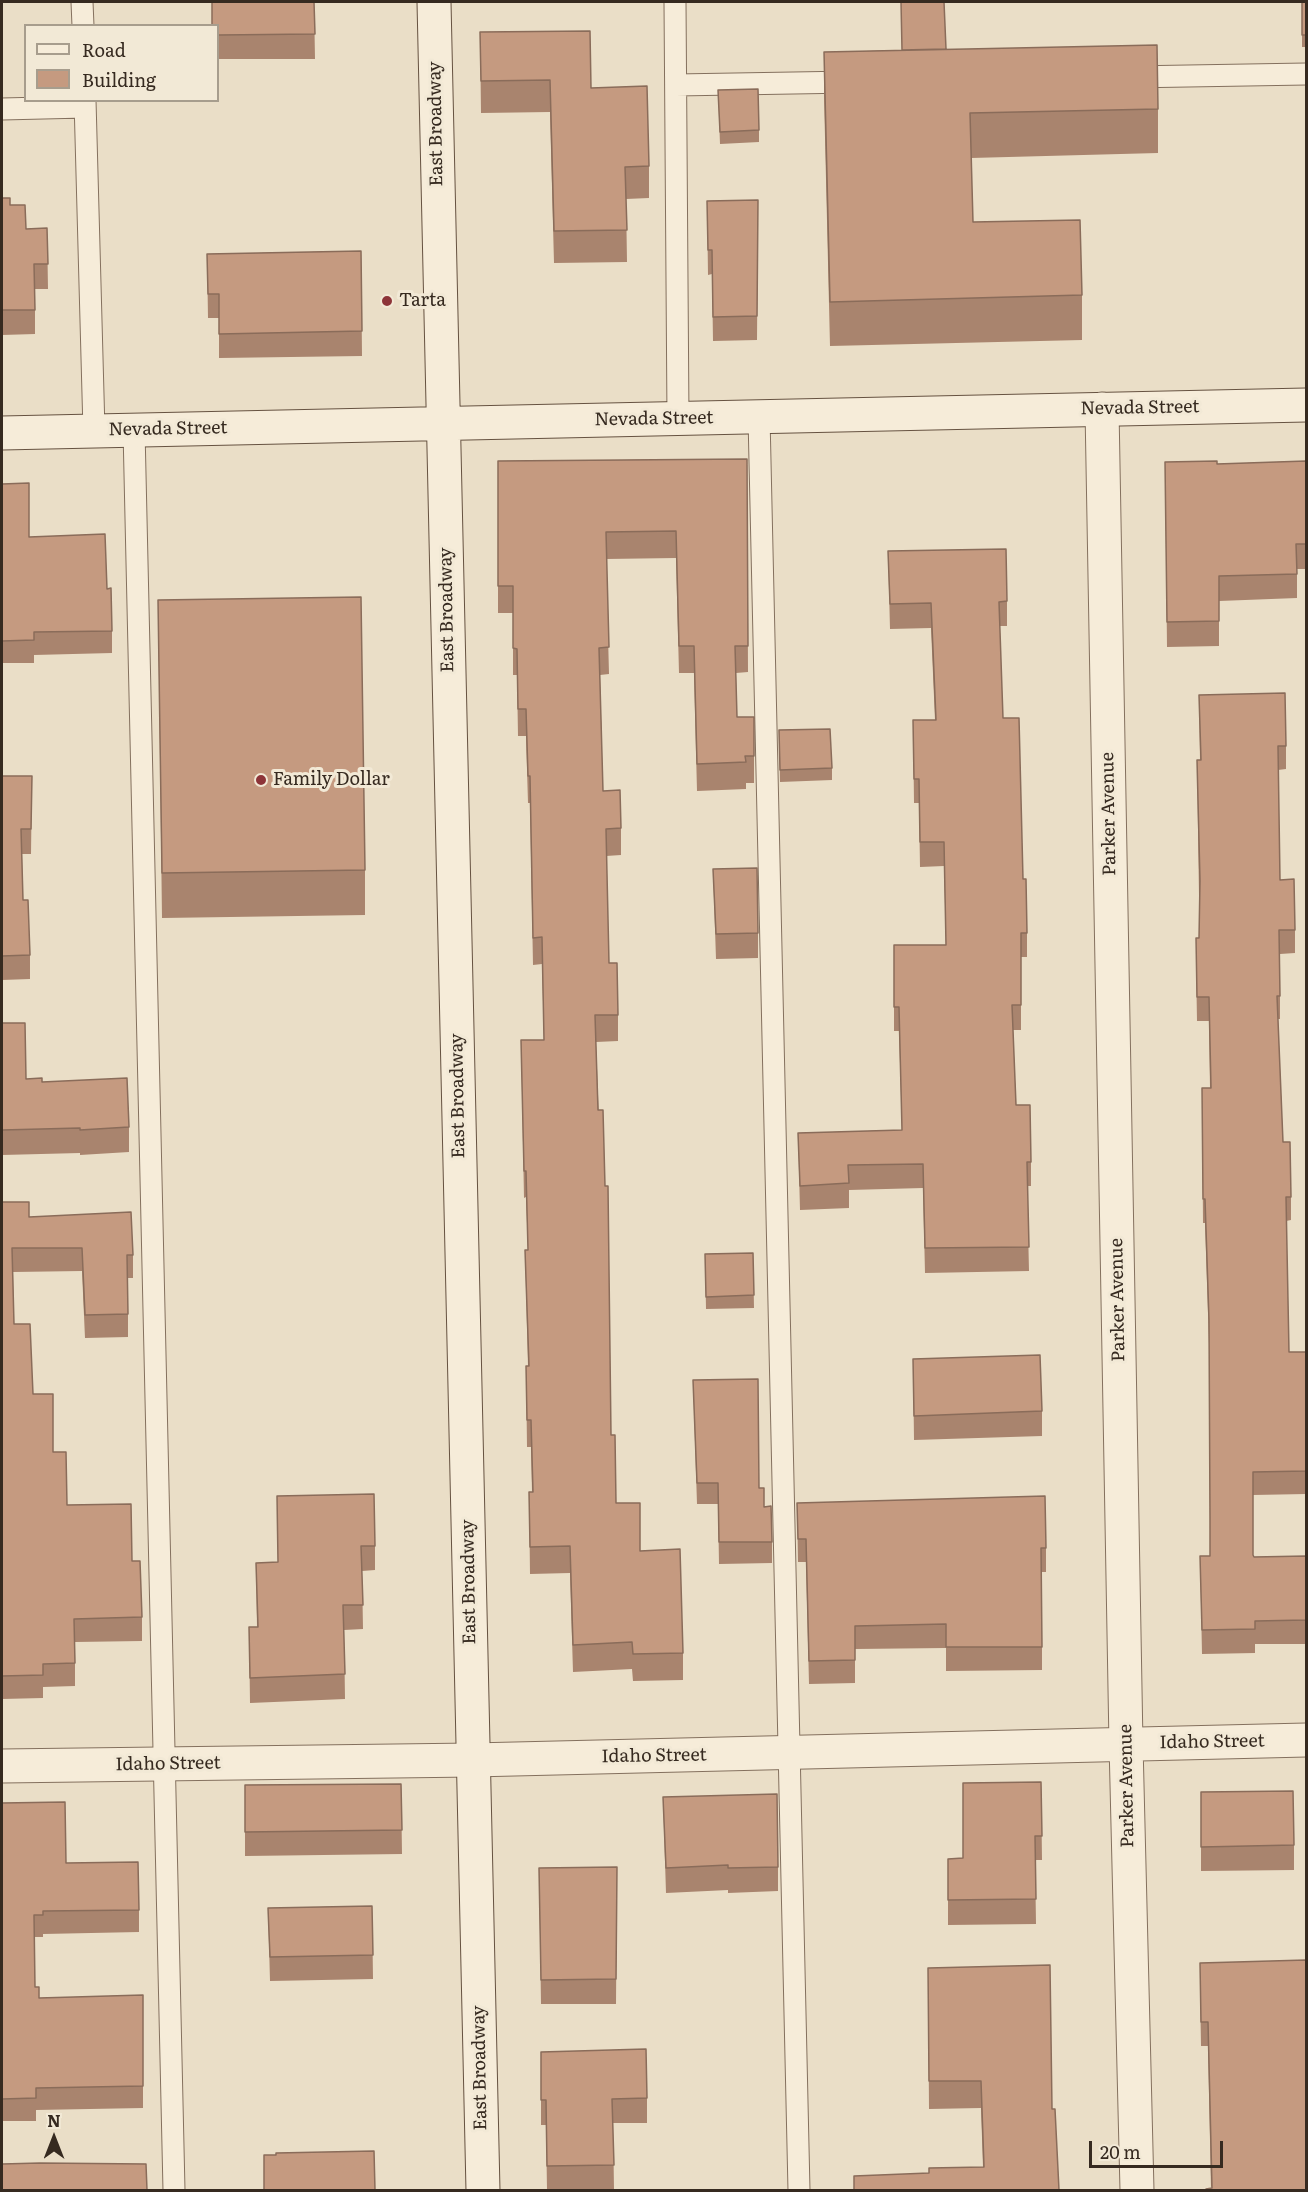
<!DOCTYPE html>
<style>
body{margin:0}
#map{position:relative;width:1308px;height:2192px;overflow:hidden;background:#eadec7;font-family:Literata,serif}
canvas{display:block}
.frame{position:absolute;inset:0;border:3px solid #362a20;pointer-events:none}
.legend{position:absolute;left:24px;top:24px;width:195px;height:78px;box-sizing:border-box;background:#f2e9d6;border:2px solid #a79d8d;margin:0;padding:8px 10px;list-style:none;font-size:18px;color:#362a20}
.legend li{display:flex;align-items:center;gap:12px;height:30px}
.legend b{width:30px;border:2px solid #a79d8d}
.north{position:absolute;left:24px;top:2108px;width:60px;height:60px;-webkit-text-stroke:4px #f2e9d6;paint-order:stroke;rotate:0deg;font-size:16px;font-weight:700;line-height:24px;text-align:center;color:#362a20}
.north::after{content:'';display:block;margin:auto;width:21px;height:27px;background:#362a20;clip-path:polygon(50% 0,100% 100%,50% 72%,0 100%)}
.scale{position:absolute;left:1089px;top:2141px;width:134px;height:27px;box-sizing:border-box;border:3px solid #362a20;border-top:0;padding-left:8px;font-size:18px;line-height:21px;white-space:nowrap;color:#362a20;-webkit-text-stroke:4px #f2e9d6;paint-order:stroke}
</style>
<div id="map">
<canvas width="1308" height="2192"></canvas>
<div class="frame"></div>
<ul class="legend">
<li><b style="height:8px;background:#f6ecd9"></b>Road</li>
<li><b style="height:16px;background:#c59a80"></b>Building</li>
</ul>
<div class="north">N</div>
<div class="scale">20 m</div>
</div>
<script>
const g = document.querySelector('canvas').getContext('2d');
g.lineJoin = 'round';
function strokePath(path, color, width, dash) {
  g.strokeStyle = color;
  g.lineWidth = width;
  g.lineCap = dash ? 'butt' : 'round';
  g.setLineDash(dash || []);
  g.stroke(path);
}
function paint(path, color) {
  g.fillStyle = color;
  g.fill(path, 'evenodd');
}
function write(font, color, halo, rows, align = 'center') {
  g.font = font + ' Literata,serif';
  g.lineWidth = 6;
  g.setLineDash([]);
  g.textBaseline = 'middle';
  g.strokeStyle = halo;
  g.fillStyle = color;
  for (const [text, x, y, turn = 0] of rows) {
    g.save();
    g.translate(x, y);
    g.rotate((+turn || 0) * Math.PI / 180);
    g.textAlign = isNaN(turn) ? turn : align;
    if (halo) g.strokeText(text, 0, 0);
    g.fillText(text, 0, 0);
    g.restore();
  }
}
const lane = new Path2D(`
 M 82,2 L 83,26
 M 675,2 L 678,419
 M 1129,77 L 1306,74
 M 676,85 L 852,82
 M 85,100 L 94,431
 M 2,109 L 85,107
 M 759,417 L 799,2190
 M 134,430 L 174,2190`);
const street = new Path2D(`
 M 1102,409 L 1126,1744 L 1137,2190
 M 2,1766 L 473,1760 L 1306,1740`);
const secondary = new Path2D(`
 M 434,2 L 483,2190
 M 2,433 L 1306,405`);
strokePath(lane, '#84705e', 23);
strokePath(street, '#84705e', 35);
strokePath(secondary, '#665241', 35);
strokePath(lane, '#f6ecd9', 21);
strokePath(street, '#f6ecd9', 33);
strokePath(secondary, '#f6ecd9', 33);
paint(new Path2D(`
 M 314,2 L 315,59 L 218,59 L 218,26 Z
 M 1302,2 L 1306,2 L 1306,47 L 1302,47 Z
 M 480,32 L 591,88 L 649,166 L 649,198 L 626,199 L 627,262 L 554,263 L 550,112 L 481,113 Z
 M 946,49 L 1158,109 L 1158,153 L 971,158 L 973,222 L 1082,295 L 1082,340 L 830,346 L 824,96 L 824,52 Z
 M 718,90 L 759,130 L 759,142 L 720,144 Z
 M 2,198 L 10,205 L 26,229 L 47,228 L 48,289 L 35,289 L 35,334 L 2,335 Z
 M 758,200 L 757,340 L 713,341 L 712,274 L 708,275 L 707,201 Z
 M 361,251 L 362,356 L 219,358 L 219,318 L 208,318 L 207,254 Z
 M 747,459 L 748,672 L 736,673 L 737,717 L 754,756 L 754,783 L 746,783 L 746,789 L 697,791 L 694,673 L 679,673 L 676,558 L 606,559 L 609,674 L 600,675 L 603,791 L 621,828 L 621,855 L 606,856 L 609,963 L 618,1015 L 618,1041 L 596,1042 L 611,1435 L 616,1503 L 640,1551 L 683,1653 L 683,1680 L 633,1681 L 632,1669 L 573,1672 L 570,1573 L 530,1574 L 529,1492 L 532,1492 L 531,1447 L 527,1447 L 526,1366 L 528,1366 L 525,1250 L 528,1250 L 526,1197 L 524,1198 L 521,1040 L 544,1040 L 542,964 L 533,965 L 530,803 L 528,803 L 526,736 L 518,736 L 517,675 L 513,675 L 513,613 L 498,613 L 498,461 Z
 M 1306,461 L 1306,569 L 1297,569 L 1297,598 L 1219,601 L 1219,646 L 1167,647 L 1165,462 L 1217,464 Z
 M 2,484 L 29,537 L 107,589 L 112,631 L 112,653 L 34,655 L 34,663 L 2,663 Z
 M 888,551 L 1007,601 L 1007,626 L 999,626 L 1003,718 L 1023,879 L 1027,933 L 1027,957 L 1021,957 L 1021,1030 L 1013,1030 L 1016,1105 L 1031,1162 L 1031,1186 L 1027,1186 L 1029,1271 L 925,1273 L 923,1188 L 849,1190 L 849,1208 L 800,1210 L 798,1133 L 902,1130 L 899,1031 L 894,1031 L 894,945 L 946,945 L 944,866 L 920,867 L 919,803 L 914,803 L 913,720 L 935,720 L 931,628 L 890,629 Z
 M 158,600 L 365,870 L 365,915 L 162,918 Z
 M 1199,695 L 1286,746 L 1286,769 L 1278,770 L 1280,880 L 1295,930 L 1295,953 L 1280,954 L 1280,1019 L 1278,1019 L 1283,1142 L 1291,1197 L 1291,1220 L 1286,1221 L 1289,1352 L 1306,1352 L 1306,1494 L 1253,1495 L 1253,1555 L 1254,1557 L 1306,1556 L 1306,1644 L 1255,1644 L 1255,1653 L 1202,1654 L 1200,1556 L 1210,1556 L 1210,1531 L 1209,1344 L 1205,1223 L 1203,1223 L 1202,1088 L 1210,1088 L 1209,1021 L 1197,1021 L 1196,962 L 1199,938 L 1199,896 L 1197,760 L 1200,760 Z
 M 779,730 L 832,768 L 832,780 L 780,782 Z
 M 2,776 L 32,776 L 31,854 L 22,854 L 23,900 L 30,955 L 30,979 L 2,980 Z
 M 713,869 L 758,933 L 758,958 L 716,959 Z
 M 2,1023 L 26,1079 L 42,1082 L 129,1127 L 129,1152 L 80,1155 L 80,1153 L 2,1155 Z
 M 2,1202 L 29,1217 L 133,1255 L 133,1278 L 128,1278 L 128,1337 L 85,1338 L 82,1271 L 13,1272 L 14,1324 L 33,1394 L 53,1452 L 67,1505 L 132,1561 L 142,1617 L 142,1641 L 75,1642 L 75,1686 L 43,1687 L 43,1698 L 2,1699 Z
 M 753,1253 L 754,1308 L 706,1309 L 705,1254 Z
 M 913,1359 L 1042,1411 L 1042,1436 L 914,1440 Z
 M 693,1380 L 759,1488 L 764,1507 L 772,1542 L 772,1563 L 719,1564 L 718,1504 L 697,1504 Z
 M 277,1496 L 375,1546 L 375,1570 L 362,1571 L 363,1629 L 344,1630 L 345,1699 L 250,1703 L 249,1627 L 257,1627 L 256,1563 L 278,1562 Z
 M 797,1503 L 1046,1548 L 1046,1572 L 1042,1572 L 1042,1670 L 946,1671 L 946,1648 L 855,1649 L 855,1683 L 809,1684 L 806,1562 L 798,1562 Z
 M 1041,1782 L 1042,1860 L 1035,1860 L 1036,1924 L 948,1925 L 948,1859 L 963,1858 Z
 M 401,1784 L 402,1854 L 245,1856 L 245,1785 Z
 M 1201,1792 L 1294,1845 L 1294,1870 L 1201,1871 Z
 M 663,1797 L 778,1867 L 778,1891 L 728,1893 L 728,1890 L 666,1893 Z
 M 2,1803 L 66,1863 L 139,1910 L 139,1932 L 43,1934 L 43,1937 L 34,1937 L 35,1987 L 39,1998 L 143,1995 L 143,2108 L 36,2110 L 36,2121 L 2,2121 Z
 M 617,1867 L 616,2004 L 541,2004 L 539,1868 Z
 M 372,1906 L 373,1979 L 270,1981 L 268,1908 Z
 M 1306,1960 L 1211,2188 L 1208,2046 L 1201,2046 L 1200,1987 Z
 M 928,1968 L 1052,2109 L 1059,2190 L 929,2173 L 983,2167 L 981,2108 L 929,2109 Z
 M 541,2052 L 647,2098 L 647,2123 L 613,2123 L 614,2190 L 547,2190 L 546,2125 L 541,2125 Z`), '#a9846e');
const building = new Path2D(`
 M 212,2 L 314,2 L 315,34 L 218,35 L 218,26 L 212,26 Z
 M 901,2 L 944,2 L 946,49 L 902,50 Z
 M 1302,2 L 1306,2 L 1306,35 L 1302,35 Z
 M 590,31 L 591,88 L 647,86 L 649,166 L 625,167 L 627,230 L 554,231 L 550,80 L 481,81 L 480,32 Z
 M 1157,45 L 1158,109 L 970,113 L 973,222 L 1080,220 L 1082,295 L 830,302 L 824,52 Z
 M 758,89 L 759,130 L 720,132 L 718,90 Z
 M 2,198 L 10,198 L 10,205 L 25,205 L 26,229 L 47,228 L 48,264 L 34,264 L 35,310 L 2,310 Z
 M 758,200 L 757,316 L 713,317 L 712,250 L 708,250 L 707,201 Z
 M 361,251 L 362,331 L 219,334 L 219,294 L 208,294 L 207,254 Z
 M 747,459 L 748,646 L 735,646 L 737,717 L 754,717 L 754,756 L 745,756 L 746,762 L 697,764 L 694,646 L 679,646 L 676,531 L 606,532 L 609,647 L 599,648 L 603,791 L 620,790 L 621,828 L 606,829 L 609,963 L 617,963 L 618,1015 L 595,1015 L 598,1110 L 603,1110 L 605,1186 L 608,1186 L 611,1435 L 615,1435 L 616,1503 L 640,1503 L 640,1551 L 680,1549 L 683,1653 L 633,1654 L 632,1642 L 573,1645 L 570,1546 L 530,1547 L 529,1492 L 533,1492 L 531,1420 L 527,1420 L 526,1366 L 529,1366 L 525,1250 L 528,1250 L 526,1171 L 524,1171 L 521,1040 L 544,1040 L 542,937 L 533,938 L 530,776 L 528,776 L 526,709 L 518,709 L 517,649 L 513,648 L 513,586 L 498,586 L 498,461 Z
 M 1217,461 L 1217,464 L 1306,461 L 1306,544 L 1296,544 L 1297,574 L 1219,576 L 1219,621 L 1167,622 L 1165,462 Z
 M 29,483 L 29,537 L 105,534 L 107,589 L 111,588 L 112,631 L 34,632 L 34,640 L 2,641 L 2,484 Z
 M 1006,549 L 1007,601 L 999,602 L 1003,718 L 1019,718 L 1023,879 L 1026,879 L 1027,933 L 1021,933 L 1021,1005 L 1012,1005 L 1016,1105 L 1030,1105 L 1031,1162 L 1027,1162 L 1029,1247 L 925,1248 L 923,1164 L 848,1165 L 849,1183 L 800,1186 L 798,1133 L 902,1130 L 899,1007 L 894,1007 L 894,945 L 946,945 L 944,842 L 920,842 L 919,779 L 914,779 L 913,720 L 936,720 L 931,603 L 890,604 L 888,551 Z
 M 361,597 L 365,870 L 162,873 L 158,600 Z
 M 1285,693 L 1286,746 L 1278,746 L 1280,880 L 1294,879 L 1295,930 L 1279,930 L 1280,996 L 1277,996 L 1283,1142 L 1290,1142 L 1291,1197 L 1286,1197 L 1289,1352 L 1306,1352 L 1306,1471 L 1253,1472 L 1253,1555 L 1254,1557 L 1306,1556 L 1306,1620 L 1255,1621 L 1255,1629 L 1202,1630 L 1200,1556 L 1210,1556 L 1210,1518 L 1209,1320 L 1205,1199 L 1203,1199 L 1202,1088 L 1211,1088 L 1209,997 L 1197,997 L 1196,938 L 1199,938 L 1200,881 L 1197,760 L 1201,760 L 1199,695 Z
 M 830,729 L 832,768 L 780,770 L 779,730 Z
 M 2,776 L 32,776 L 31,829 L 21,829 L 23,900 L 28,900 L 30,955 L 2,956 Z
 M 757,868 L 758,933 L 716,934 L 713,869 Z
 M 2,1023 L 25,1023 L 26,1079 L 42,1078 L 42,1082 L 127,1078 L 129,1127 L 80,1130 L 80,1128 L 2,1130 Z
 M 2,1202 L 29,1202 L 29,1217 L 131,1212 L 133,1255 L 127,1255 L 128,1314 L 85,1315 L 82,1248 L 12,1248 L 14,1324 L 30,1324 L 33,1394 L 53,1394 L 53,1452 L 66,1452 L 67,1505 L 131,1504 L 132,1561 L 140,1561 L 142,1617 L 74,1619 L 75,1663 L 43,1664 L 43,1675 L 2,1676 Z
 M 753,1253 L 754,1295 L 706,1297 L 705,1254 Z
 M 1040,1355 L 1042,1411 L 914,1416 L 913,1359 Z
 M 758,1379 L 759,1488 L 764,1488 L 764,1507 L 771,1506 L 772,1542 L 719,1542 L 718,1483 L 697,1483 L 693,1380 Z
 M 374,1494 L 375,1546 L 361,1546 L 363,1605 L 343,1605 L 345,1674 L 250,1678 L 249,1627 L 258,1627 L 256,1563 L 278,1562 L 277,1496 Z
 M 1045,1496 L 1046,1548 L 1041,1548 L 1042,1647 L 946,1647 L 946,1624 L 855,1626 L 855,1660 L 809,1661 L 806,1539 L 798,1539 L 797,1503 Z
 M 1041,1782 L 1042,1836 L 1035,1836 L 1036,1899 L 948,1900 L 948,1859 L 963,1858 L 963,1783 Z
 M 401,1784 L 402,1830 L 245,1832 L 245,1785 Z
 M 1293,1791 L 1294,1845 L 1201,1847 L 1201,1792 Z
 M 777,1794 L 778,1867 L 728,1868 L 728,1865 L 666,1868 L 663,1797 Z
 M 65,1802 L 66,1863 L 138,1862 L 139,1910 L 43,1911 L 43,1915 L 34,1915 L 35,1987 L 39,1987 L 39,1998 L 143,1995 L 143,2086 L 36,2088 L 36,2098 L 2,2099 L 2,1803 Z
 M 617,1867 L 616,1979 L 541,1980 L 539,1868 Z
 M 372,1906 L 373,1955 L 270,1957 L 268,1908 Z
 M 1306,1960 L 1306,2190 L 1206,2190 L 1206,2189 L 1212,2188 L 1208,2022 L 1201,2022 L 1200,1963 Z
 M 1050,1965 L 1052,2109 L 1055,2109 L 1059,2190 L 854,2190 L 854,2176 L 929,2173 L 929,2168 L 984,2167 L 981,2081 L 929,2081 L 928,1968 Z
 M 646,2049 L 647,2098 L 612,2099 L 614,2165 L 547,2166 L 546,2100 L 541,2100 L 541,2052 Z
 M 374,2151 L 375,2190 L 264,2190 L 264,2155 L 276,2155 L 276,2153 Z
 M 40,2163 L 146,2164 L 147,2190 L 2,2190 L 2,2164 Z`);
paint(building, '#c59a80');
strokePath(building, '#8a6c5a', 1.5);
for (const [x, y, r, color] of [
 [387,301,6,"#8d3438"],
 [261,780,6,"#8d3438"]
]) {
  const dot = new Path2D();
  dot.arc(x, y, r, 0, 2 * Math.PI);
  g.fillStyle = color;
  g.fill(dot);
  strokePath(dot, '#f2e9d6', 2);
}
write('18px', '#362a20', '#f2e9d6', [
 ["East Broadway",436,124,-91],
 ["Nevada Street",1140,408,-1],
 ["Nevada Street",654,419,-1],
 ["Nevada Street",168,429,-1],
 ["East Broadway",447,610,-91],
 ["Parker Avenue",1109,814,-91],
 ["East Broadway",458,1096,-91],
 ["Parker Avenue",1118,1300,-91],
 ["East Broadway",469,1582,-91],
 ["Idaho Street",1212,1742,-1],
 ["Idaho Street",654,1756,-1],
 ["Idaho Street",168,1764,-1],
 ["Parker Avenue",1127,1786,-91],
 ["East Broadway",480,2068,-91]
]);
write('18px', '#362a20', '#f2e9d6', [
 ["Tarta",399,301],
 ["Family Dollar",273,780]
], 'left');
</script>
